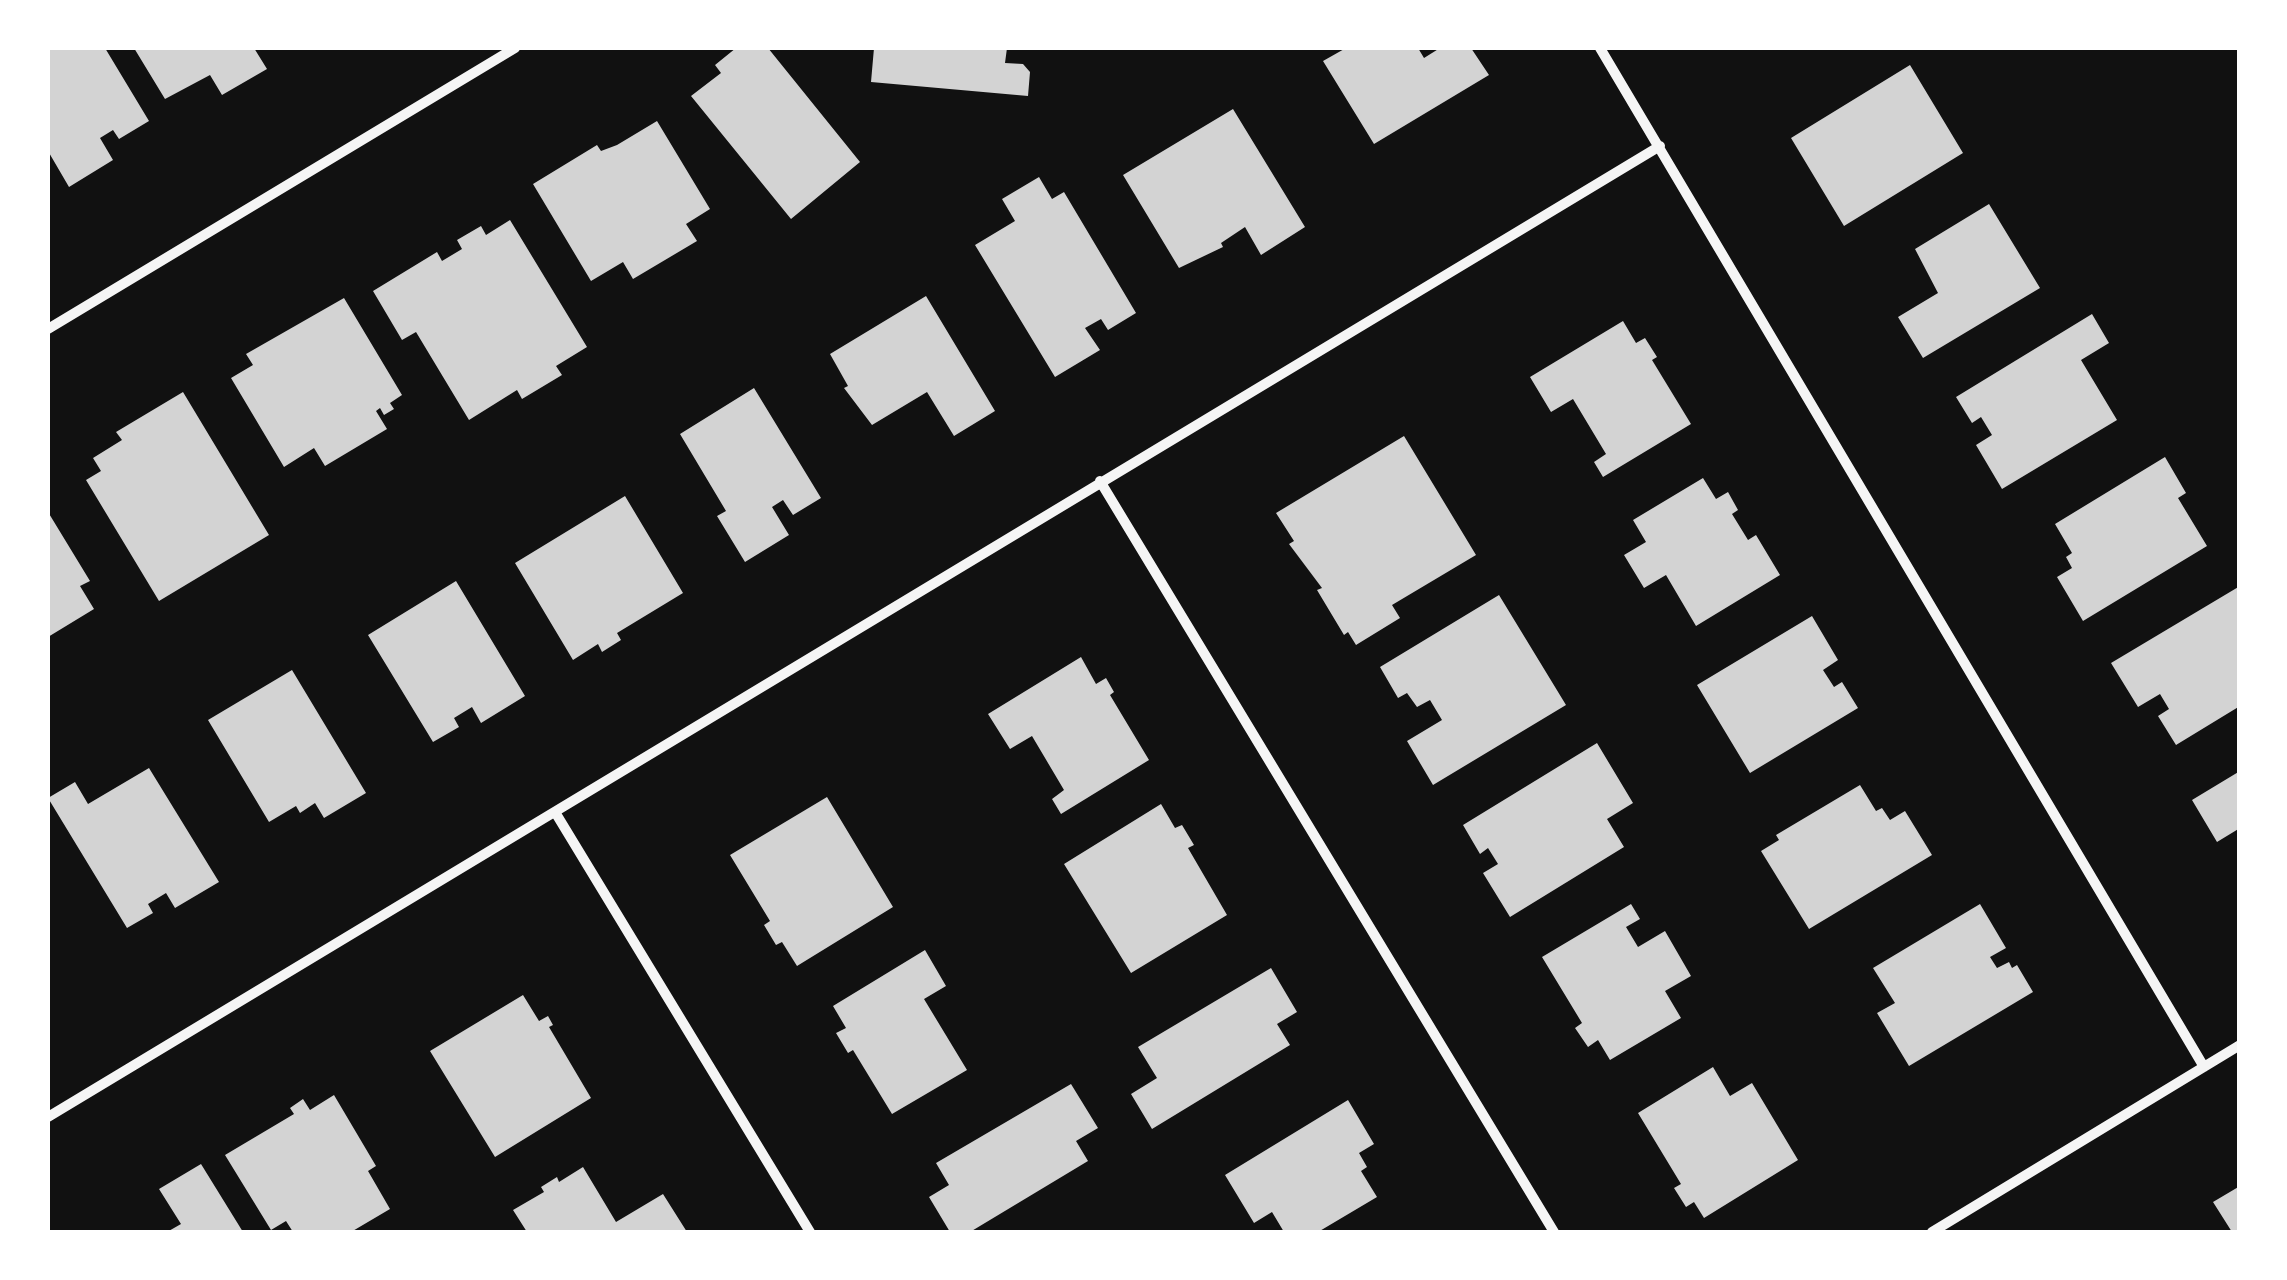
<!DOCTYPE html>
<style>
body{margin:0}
#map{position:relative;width:2287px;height:1280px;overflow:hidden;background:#111;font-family:"Titillium Web",sans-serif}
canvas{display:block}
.frame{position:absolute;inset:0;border:50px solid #fff;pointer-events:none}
</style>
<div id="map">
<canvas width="2287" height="1280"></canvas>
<div class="frame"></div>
</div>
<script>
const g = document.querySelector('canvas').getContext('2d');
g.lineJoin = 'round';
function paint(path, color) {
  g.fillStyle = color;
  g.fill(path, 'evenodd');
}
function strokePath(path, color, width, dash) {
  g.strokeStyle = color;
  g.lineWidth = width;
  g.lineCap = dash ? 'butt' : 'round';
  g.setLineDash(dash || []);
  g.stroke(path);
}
paint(new Path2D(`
 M 48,48 L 105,48 L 149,121 L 119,139 L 113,130 L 100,138 L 113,160 L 69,187 L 48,151 Z
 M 134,48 L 254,48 L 267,69 L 222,95 L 210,75 L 165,99 Z
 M 736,48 L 768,48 L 860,162 L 791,219 L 691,96 L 721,73 L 715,65 Z
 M 874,48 L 1007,48 L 1005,63 L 1023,64 L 1030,72 L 1028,96 L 871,82 Z
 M 1346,48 L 1418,48 L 1424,58 L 1440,48 L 1471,48 L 1489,75 L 1374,144 L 1323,61 Z
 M 1910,65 L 1963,153 L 1844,226 L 1791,138 Z
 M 1233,109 L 1305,227 L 1261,255 L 1245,227 L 1221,243 L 1223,247 L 1179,268 L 1123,175 Z
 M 657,121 L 710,209 L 686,224 L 697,241 L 633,279 L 623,262 L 591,281 L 533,184 L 597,145 L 601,151 L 617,145 Z
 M 1039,177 L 1052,199 L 1064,192 L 1136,313 L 1108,330 L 1101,319 L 1085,328 L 1100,350 L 1055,377 L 975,245 L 1015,221 L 1002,199 Z
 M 1989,204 L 2040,288 L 1923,358 L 1898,317 L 1938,293 L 1915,249 Z
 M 510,220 L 587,347 L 556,366 L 562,375 L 522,399 L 517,390 L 469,420 L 416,332 L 402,340 L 373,291 L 437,252 L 442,261 L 462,249 L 457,240 L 481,226 L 486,235 Z
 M 926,296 L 995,411 L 954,436 L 927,392 L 872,425 L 844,388 L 848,386 L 830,354 Z
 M 344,298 L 402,395 L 390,403 L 394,409 L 384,415 L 380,408 L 376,411 L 387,429 L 325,466 L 314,448 L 284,467 L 231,378 L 253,365 L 246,354 Z
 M 2092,314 L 2109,343 L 2081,360 L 2117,420 L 2002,489 L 1976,445 L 1992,435 L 1981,417 L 1972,423 L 1956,397 Z
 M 1623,321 L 1636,343 L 1645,338 L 1657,357 L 1652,360 L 1691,424 L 1603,477 L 1594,462 L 1606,454 L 1573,399 L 1551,412 L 1530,377 Z
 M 754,388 L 821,498 L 793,515 L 783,500 L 772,507 L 789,535 L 745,562 L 717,516 L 726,511 L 680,434 Z
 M 183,392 L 269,535 L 159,601 L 86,480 L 101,471 L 93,458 L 122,440 L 116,432 Z
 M 1404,436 L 1476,555 L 1392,605 L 1400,618 L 1356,645 L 1348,632 L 1344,635 L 1317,590 L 1322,588 L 1289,544 L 1294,541 L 1276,513 Z
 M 2165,457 L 2186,493 L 2178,498 L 2207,546 L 2083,621 L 2057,577 L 2072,568 L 2066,557 L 2072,553 L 2055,524 Z
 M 1703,478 L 1716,499 L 1728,492 L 1738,510 L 1732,514 L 1748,540 L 1756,535 L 1780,575 L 1696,626 L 1666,575 L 1644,588 L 1624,555 L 1646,542 L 1633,520 Z
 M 625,496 L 683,593 L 617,633 L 621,640 L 602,652 L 598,644 L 573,660 L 515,563 Z
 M 48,512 L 90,581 L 80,586 L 94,609 L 48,637 Z
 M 456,581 L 525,696 L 481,723 L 472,707 L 454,718 L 459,727 L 433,742 L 368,635 Z
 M 2240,586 L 2240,706 L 2176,745 L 2158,716 L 2169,709 L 2160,694 L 2138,707 L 2111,663 Z
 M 1499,595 L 1566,705 L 1433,785 L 1407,741 L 1442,720 L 1430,700 L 1417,707 L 1407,693 L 1398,698 L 1380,667 Z
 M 1812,616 L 1838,660 L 1823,670 L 1834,687 L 1842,682 L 1858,708 L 1750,773 L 1697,685 Z
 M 1081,657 L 1096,684 L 1106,678 L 1114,692 L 1110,695 L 1149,760 L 1061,814 L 1052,799 L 1064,790 L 1032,736 L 1010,749 L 988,714 Z
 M 292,670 L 366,793 L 324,818 L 315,803 L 300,813 L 296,806 L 269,822 L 208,720 Z
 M 1597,743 L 1633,803 L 1607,819 L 1624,847 L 1510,917 L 1483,873 L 1498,864 L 1488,848 L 1480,854 L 1463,825 Z
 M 149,768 L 219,882 L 175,908 L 166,893 L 148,904 L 153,913 L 127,928 L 48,798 L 75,782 L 88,804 Z
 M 2240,771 L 2240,828 L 2217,842 L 2192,800 Z
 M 1860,785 L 1876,811 L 1882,808 L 1890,820 L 1905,811 L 1932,855 L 1809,929 L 1761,851 L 1779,840 L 1776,835 Z
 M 827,797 L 893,907 L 797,966 L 782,942 L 776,945 L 764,925 L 770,921 L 730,855 Z
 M 1161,804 L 1175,828 L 1182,825 L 1194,845 L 1188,848 L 1227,915 L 1131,973 L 1064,864 Z
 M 1631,904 L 1640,919 L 1626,927 L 1638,947 L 1665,931 L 1691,976 L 1665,991 L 1681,1018 L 1610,1060 L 1598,1040 L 1588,1047 L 1575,1028 L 1582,1023 L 1542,957 Z
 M 1980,904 L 2006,948 L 1990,957 L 1997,968 L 2009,962 L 2012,968 L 2017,965 L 2033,992 L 1909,1066 L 1877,1013 L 1895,1003 L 1873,968 Z
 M 925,950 L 946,986 L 924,999 L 967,1070 L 892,1114 L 853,1050 L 848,1053 L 836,1033 L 846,1028 L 833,1006 Z
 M 1271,968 L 1297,1012 L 1277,1024 L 1290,1045 L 1152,1129 L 1131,1094 L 1157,1078 L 1138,1047 Z
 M 523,995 L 539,1021 L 548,1016 L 553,1025 L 549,1027 L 591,1098 L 495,1157 L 430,1051 Z
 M 1713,1067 L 1730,1096 L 1752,1083 L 1798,1160 L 1704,1218 L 1694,1202 L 1686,1207 L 1674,1188 L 1681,1184 L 1638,1113 Z
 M 1071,1084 L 1098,1128 L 1076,1141 L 1088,1161 L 970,1232 L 950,1232 L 929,1197 L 949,1185 L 936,1163 Z
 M 334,1095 L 376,1166 L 368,1171 L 390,1209 L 351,1232 L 293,1232 L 286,1221 L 271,1230 L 225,1155 L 294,1114 L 290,1108 L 303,1099 L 310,1110 Z
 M 1348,1100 L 1374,1144 L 1359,1153 L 1367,1167 L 1361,1171 L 1377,1197 L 1318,1232 L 1284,1232 L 1272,1212 L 1254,1223 L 1225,1175 Z
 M 201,1164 L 243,1232 L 167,1232 L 181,1224 L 159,1189 Z
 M 583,1167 L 616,1222 L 663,1194 L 687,1232 L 527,1232 L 513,1210 L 544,1192 L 541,1187 L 557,1177 L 559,1182 Z
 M 2240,1186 L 2240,1232 L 2232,1232 L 2213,1202 Z`), '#d3d3d3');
strokePath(new Path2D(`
 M 1600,48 L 2204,1067
 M 48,329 L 515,48
 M 1100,481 L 1554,1232
 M 555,812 L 810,1232
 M 48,1117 L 1660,146
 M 1932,1232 L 2240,1045`), '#f5f5f5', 10);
</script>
